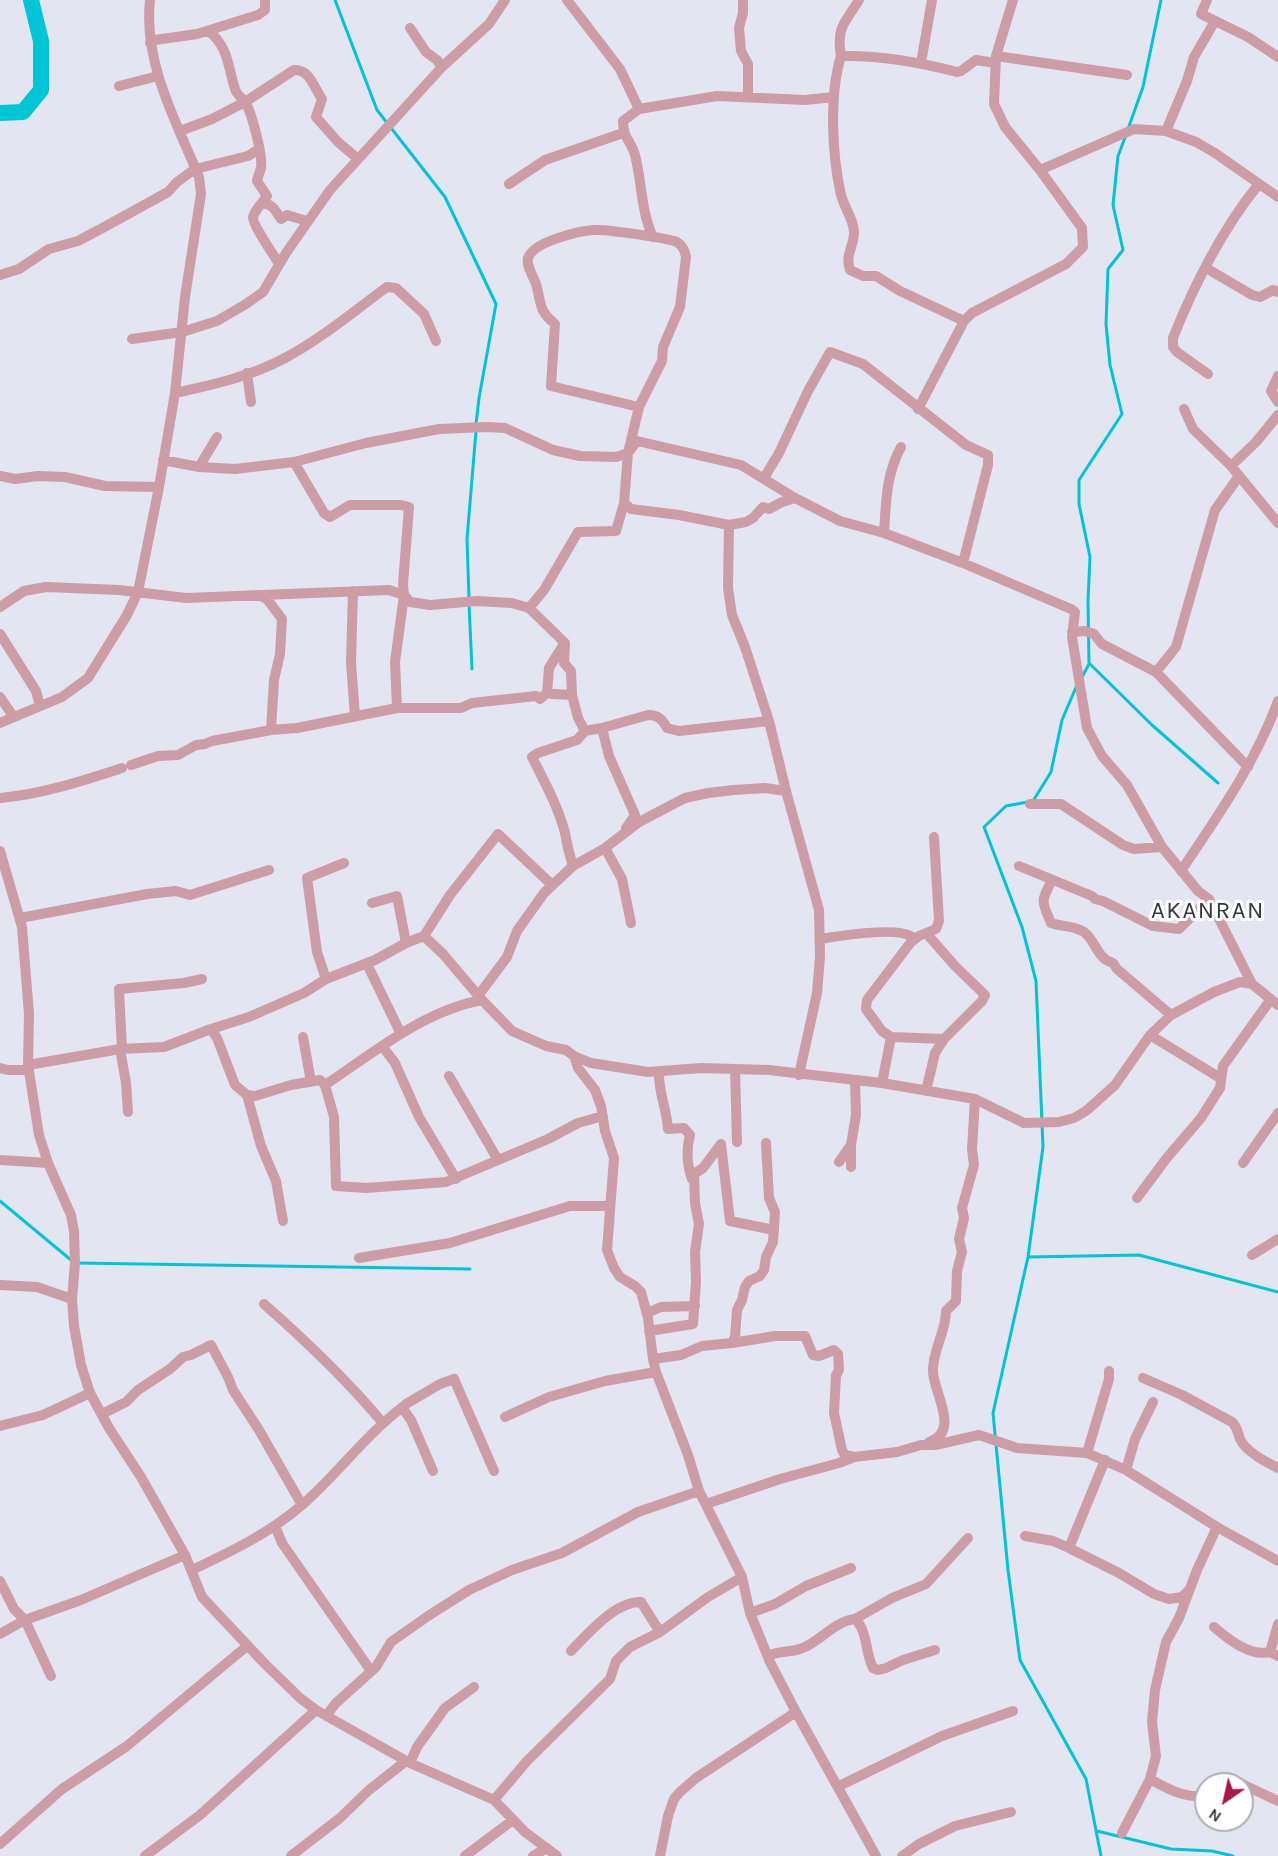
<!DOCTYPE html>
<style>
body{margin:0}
#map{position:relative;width:1278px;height:1856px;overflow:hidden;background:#e3e5f1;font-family:Karla,sans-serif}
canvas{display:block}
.north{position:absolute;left:1194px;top:1772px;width:60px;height:60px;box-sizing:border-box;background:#fff;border:2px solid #afafb1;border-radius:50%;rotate:214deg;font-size:16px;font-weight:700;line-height:24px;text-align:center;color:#36373c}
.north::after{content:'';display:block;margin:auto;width:21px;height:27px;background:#aa174b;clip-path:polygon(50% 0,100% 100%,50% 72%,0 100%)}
</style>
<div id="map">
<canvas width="1278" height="1856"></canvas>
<div class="north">N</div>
</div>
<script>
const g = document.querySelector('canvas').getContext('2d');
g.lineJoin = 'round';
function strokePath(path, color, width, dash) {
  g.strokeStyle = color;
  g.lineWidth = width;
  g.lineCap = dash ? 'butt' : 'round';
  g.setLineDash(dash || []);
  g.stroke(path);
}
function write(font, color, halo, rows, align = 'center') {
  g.font = font + ' Karla,sans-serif';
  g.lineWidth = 6;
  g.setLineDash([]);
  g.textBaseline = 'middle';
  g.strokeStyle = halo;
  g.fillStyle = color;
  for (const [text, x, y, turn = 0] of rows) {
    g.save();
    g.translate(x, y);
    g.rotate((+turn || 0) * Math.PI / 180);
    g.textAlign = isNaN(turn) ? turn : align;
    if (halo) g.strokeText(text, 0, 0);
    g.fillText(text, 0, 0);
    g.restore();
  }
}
strokePath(new Path2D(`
 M 335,0 L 377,110 L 445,197 L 496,304 L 479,398 L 476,424
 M 1128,129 L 1143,87 L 1161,0
 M 469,598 L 467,539 L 476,431
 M 469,604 L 472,669
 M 1090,664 L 1152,725 L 1218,783
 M 1082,677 L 1089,664 L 1088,601 L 1090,557 L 1079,504 L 1079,480 L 1122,414 L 1110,365 L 1106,324 L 1108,269 L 1123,250 L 1113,205 L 1118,156 L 1126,135
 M 1077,685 L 1062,720 L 1051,772 L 1033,801 L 1006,806 L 984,827 L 1022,927 L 1036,981 L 1043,1147 L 1028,1257 L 993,1413 L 1008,1570 L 1020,1660 L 1086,1779 L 1101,1856
 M 0,1201 L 71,1260
 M 1028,1257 L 1139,1255 L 1278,1292
 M 76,1263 L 470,1269
 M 1097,1831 L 1171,1849 L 1212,1851 L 1233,1856`), '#00c5d7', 3);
strokePath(new Path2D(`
 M 0,113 L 23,112 L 41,90 L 41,41 L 31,0`), '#00c5d7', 16);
strokePath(new Path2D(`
 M 567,0 L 620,69 L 639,109
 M 743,0 L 743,13 L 739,28 L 741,51 L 748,64 L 748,97
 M 1207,0 L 1201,14 L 1248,37 L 1278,57
 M 410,28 L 426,52 L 437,60 L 442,67
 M 208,31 C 228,45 228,67 235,89 C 237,96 243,98 246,103 C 252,115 263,155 261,168 C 260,172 258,176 257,181 L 267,196 C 263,202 255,210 253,217 C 252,224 274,255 279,264
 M 150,43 L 155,40 L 197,34 L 258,15 L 265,10 L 265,0
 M 841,56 C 836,27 845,23 859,0
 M 996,56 L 1127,75
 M 921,63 L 932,0
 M 119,86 L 158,76
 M 180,131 L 212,119 L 245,102 L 294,70 C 310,69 314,88 322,99 L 316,117 L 338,142 L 358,159
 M 1166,131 L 1187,81 L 1194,57 L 1215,21
 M 1040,170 L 1134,129 L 1166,131 L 1196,142 L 1215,153 L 1278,197
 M 509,184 L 545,160 L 623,133
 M 262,203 C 272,203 276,211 281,219 L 287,215 L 307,221
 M 653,237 C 641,212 642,182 635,155 C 631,140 623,139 623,121 L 639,109 L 717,96 L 805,100 L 834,97
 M 1206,268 L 1252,295 L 1260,297 L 1273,290 L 1278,292
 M 0,275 L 19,269 L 49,249 L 78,241 L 108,225 L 168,192 L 177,182 L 195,169 L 248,156 L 259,149
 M 964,321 L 900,291 L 876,276 L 863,276 L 850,270 C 845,254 853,249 854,234 C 855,222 844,207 841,195 C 832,155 829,95 841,56 C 880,55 919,62 957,72 L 961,71 L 976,60 L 995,63
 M 132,339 L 182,332 L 217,321 L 246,304 L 263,292 L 286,253 L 330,190 L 442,67 L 489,24 L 505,0
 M 247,373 L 251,402
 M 1208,374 L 1177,352 L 1173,347 L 1173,338 C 1193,287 1224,226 1259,184
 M 1278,376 L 1271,391 L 1278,402
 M 175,393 C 212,385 252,376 285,358 C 321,339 354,311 387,287 L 396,288 L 424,314 L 436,341
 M 918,409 L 964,321 L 972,313 L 1066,264 L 1083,247 L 1082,228 L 1040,170 L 1005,127 L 994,104 L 996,56 L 1013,0
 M 1184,409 L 1193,429 L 1231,466 L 1278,523
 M 163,460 L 199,467 L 235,469 L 294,462 L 366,443 L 439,429 L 486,427 L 505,428 L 553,450 L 580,456 L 616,457 L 628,453 L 637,441 L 741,465 L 795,498 L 840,521 L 884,533 L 963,563 L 1071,609 L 1075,612 L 1072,637 L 1087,728 L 1102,756 L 1127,785 L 1162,847 L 1198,891 L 1209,899 L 1252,984
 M 294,462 L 324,513 L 330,517 L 350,505 L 401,505 L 409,507 L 403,584 L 404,595 L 395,662 L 397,708
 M 1231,466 L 1256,442 L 1278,415
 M 199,467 L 217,437
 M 0,476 L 15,479 L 38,476 L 65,477 L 105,486 L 159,487
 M 764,478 L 779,453 L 808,391 L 830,352 L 863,364 L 966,445 L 988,455 L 988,465 L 963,563
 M 624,503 L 631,509 L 679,515 L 729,525 L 746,522 L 753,518 L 763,507 L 769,509 L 782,502 L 795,498
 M 729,525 L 728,588 L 732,615 L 745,647 L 769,721 L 786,791 L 819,910 L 820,957 L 817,993 L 799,1075
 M 884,533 C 886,503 886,474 901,447
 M 353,591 L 351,663 L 355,716
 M 258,595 L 267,599 L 282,619 L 280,654 L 274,680 L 271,730
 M 0,607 L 24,591 L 46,587 L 119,590 L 186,598 L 389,590 L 404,595 L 410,602 L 430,605 L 477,601 L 512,603 L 529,608 L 565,643 L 564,663 L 571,671 L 572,695 L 578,718 L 585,731
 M 529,608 L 544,590 L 578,532 L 616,531 L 624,503 L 628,453 L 639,407 L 662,361 L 663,347 L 680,307 L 686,257 C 685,251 682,245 677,242 C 667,238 606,229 594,230 C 578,231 533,242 528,258 C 526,267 534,277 536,284 C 542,305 538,310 555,324 L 551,386 L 639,407
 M 1072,632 L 1085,631 L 1094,634 L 1102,644 L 1156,672 L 1248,767
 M 0,634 L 36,691 L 40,706
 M 1156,672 L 1176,647 L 1215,510 L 1239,476
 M 547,693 L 549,668 L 564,644
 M 0,697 L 13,716
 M 0,723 L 62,697 L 88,678 L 127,615 L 138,592 L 159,487 L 175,393 L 185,297 L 201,194 L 199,177 C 176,121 143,62 150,0
 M 602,728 L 609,756 L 635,815 L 626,828
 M 131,765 L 158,756 L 178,755 L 196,745 L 205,744 L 212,741 L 271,730 L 297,728 L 397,708 L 461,708 L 472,703 L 536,696 L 540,699 L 547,693 C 556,695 563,694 572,695
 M 0,798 C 43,794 82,781 122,768
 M 1030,804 L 1061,804 L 1123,845 L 1134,849 L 1162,847
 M 934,837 L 939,921 L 936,929 L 919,936 L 911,942 L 867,1000 L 866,1009 L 882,1031 L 891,1037 L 944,1039
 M 605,848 L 622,879 L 631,923
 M 0,851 L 22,927 L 29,1014 L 28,1065
 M 573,866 C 569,854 567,844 565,833 C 558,806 544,781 532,757 L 538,753 L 577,740 L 585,731 L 602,728 L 648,715 C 658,715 662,719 667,728 L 679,731 L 769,721
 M 1019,866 L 1092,896 L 1095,899 L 1103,901 L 1153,926 L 1179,929 L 1209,899
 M 1181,871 C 1217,817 1256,762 1278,701
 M 1052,880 C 1041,902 1041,900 1051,923 C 1062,927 1073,925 1084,932 C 1096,941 1097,959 1113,963 L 1117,969 L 1171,1015
 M 372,903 L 397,896 L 406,943
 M 20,918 L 147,894 L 176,891 L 190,895 L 269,870
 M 424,936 L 450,895 L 498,834 L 550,883
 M 820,939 C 838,936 898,926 912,937 L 911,942
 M 367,964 L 401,1034
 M 326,979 L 317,952 L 307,878 L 344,863
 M 478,996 L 507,957 L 517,931 L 544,893 L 573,866 L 605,848 L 639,822 L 685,798 L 708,793 L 734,790 L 765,788 L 786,791
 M 211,1029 L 217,1038 L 235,1085 L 247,1095 L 261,1146 L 276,1181 L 283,1221
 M 1150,1035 L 1220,1078
 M 303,1037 L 311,1082
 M 383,1047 L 395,1063 L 419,1117 L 456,1179
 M 120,1049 L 126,1083 L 128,1112
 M 122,1050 L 119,989 L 184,983 L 202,979
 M 574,1056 L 578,1068 L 595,1090 L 601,1106 L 605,1131 L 614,1158 L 607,1250 L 614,1268 L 620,1277 L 635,1286 L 641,1292 L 648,1318 L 653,1359 L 656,1372 L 688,1455 L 699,1491 L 742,1577 L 750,1613 L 770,1662 L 796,1712 L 876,1856
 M 0,1068 L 8,1070 L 29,1070
 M 735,1069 L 737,1142
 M 659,1072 C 658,1092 667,1109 668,1129 L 684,1128 L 690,1135 C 686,1150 687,1165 692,1179
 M 449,1076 L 498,1160
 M 882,1083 L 891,1037
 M 325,1085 L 334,1117 L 336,1186 L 366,1188 L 446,1182 L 548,1139 L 578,1123 L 603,1116
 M 926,1091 L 935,1053 L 944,1039 L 982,1001 L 985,995 L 955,966 L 927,934
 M 247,1095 L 255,1096 L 291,1085 L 320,1080 L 325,1085 C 373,1053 423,1011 482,1000
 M 721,1144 L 730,1221 L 774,1230
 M 0,1160 L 48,1163
 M 839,1162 L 851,1145
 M 1243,1163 L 1278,1113
 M 851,1167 L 851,1145 L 856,1115 L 855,1081
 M 1137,1198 L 1166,1159 L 1201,1118 L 1220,1088 L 1223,1066 L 1271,999
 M 1252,1255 L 1278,1239
 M 359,1258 L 450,1243 L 570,1206 L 610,1206
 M 0,1285 L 37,1287 L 72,1299
 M 264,1304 C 306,1341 346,1379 382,1422
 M 647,1313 L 661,1307 L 695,1306
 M 649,1331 L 693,1324 L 696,1282 L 695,1252 L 699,1224 L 695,1203 L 694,1174 L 703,1168 L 721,1144
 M 732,1343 L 735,1337 L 737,1310 L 742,1300 L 745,1287 L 749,1281 L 760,1276 L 764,1270 L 766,1257 L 773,1242 L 775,1212 L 769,1198 L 766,1143
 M 653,1359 L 681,1355 L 702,1346 L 732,1343 L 775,1336 L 805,1336 L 813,1355 L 819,1356 L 834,1350 L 838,1354 L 839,1370 L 836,1375 L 834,1413 L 842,1450 L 845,1455 L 854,1457
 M 1143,1378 L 1182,1395 L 1232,1422 C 1238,1428 1237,1431 1240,1439 C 1246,1452 1266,1462 1278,1468
 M 102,1414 L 126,1402 L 138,1390 L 170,1369 L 183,1357 L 191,1355 L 211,1345 L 228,1377 L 233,1390 L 259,1430 L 302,1505
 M 505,1417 L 549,1397 L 605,1381 L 656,1372
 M 0,1426 L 43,1415 L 90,1393
 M 929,1442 C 962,1431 932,1391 933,1370 C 933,1349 946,1332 946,1311 L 956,1301 L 957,1271 L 962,1252 L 959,1239 L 964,1218 L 962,1208 L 974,1165 L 972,1149 L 975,1099
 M 1087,1453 L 1109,1379 L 1109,1371
 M 1126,1470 L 1135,1439 L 1153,1402
 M 433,1471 L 411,1420 L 403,1409 L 406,1404 L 440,1384 L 454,1379 L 494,1471
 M 706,1504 L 780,1479 L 839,1463 L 854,1457 L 897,1452 L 921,1445 L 935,1445 L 979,1435 L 1017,1448 L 1087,1453 L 1126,1470 L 1217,1527 L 1278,1561
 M 275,1526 L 282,1543 L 371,1671
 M 1025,1536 L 1053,1541 L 1069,1548 L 1119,1573 L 1154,1594 L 1169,1599 L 1182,1597 L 1188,1591
 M 1069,1548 L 1105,1460
 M 192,1570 C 230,1552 270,1533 302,1505 C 338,1474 365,1435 404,1406
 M 0,1581 L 14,1609 L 25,1620 L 51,1676
 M 750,1613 L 775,1604 L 806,1586 L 851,1568
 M 855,1619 L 892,1598 L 926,1584 L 968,1538
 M 1214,1627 C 1228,1639 1250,1657 1270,1652 L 1278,1656
 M 0,1634 L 25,1620 L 81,1600 L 185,1555
 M 571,1651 C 588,1634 615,1601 641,1602 L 660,1632
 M 1270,1652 L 1278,1624
 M 768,1656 C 779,1650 794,1653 805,1647 C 822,1639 836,1621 855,1619 C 868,1631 865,1653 873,1668 L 878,1670 L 886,1668 L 903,1660 L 935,1650
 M 326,1716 L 336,1703 L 376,1667 L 391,1642 L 428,1616 L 469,1590 L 512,1570 L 562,1553 L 638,1512 L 699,1491
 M 410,1763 L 417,1747 L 445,1708 L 474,1687
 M 1150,1779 C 1166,1788 1187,1800 1206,1795
 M 1217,1784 L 1229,1778 L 1278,1801
 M 839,1786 L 942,1736 L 1013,1711
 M 494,1800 L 527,1761 L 610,1679 L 616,1661 L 630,1647 L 660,1632 L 708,1597 L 742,1577
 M 1122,1833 L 1150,1779 L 1156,1756 L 1152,1722 L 1155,1690 L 1166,1642 L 1179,1618 L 1197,1570 L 1217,1527
 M 0,1844 L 62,1789 L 127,1746 L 247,1646
 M 145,1856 L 200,1815 L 316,1710
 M 291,1856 L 340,1818 L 369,1790 L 406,1761
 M 465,1856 L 513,1820
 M 533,1856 L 547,1848
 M 557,1856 L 525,1832 L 494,1800 L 410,1763 L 316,1710 L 300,1698 L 265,1664 L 202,1597 L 185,1555 L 141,1477 L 109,1428 L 90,1393 L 81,1365 L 74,1326 L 72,1299 L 75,1263 L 74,1231 L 71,1215 L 48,1163 L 39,1135 L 28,1065 L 120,1049 L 164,1047 L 211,1029 L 249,1017 L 304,993 L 326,979 L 375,960 L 406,943 L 424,936 L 443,954 L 482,1000 L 512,1031 L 546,1046 L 566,1050 L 574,1056 L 591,1063 L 648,1072 L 701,1068 L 769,1070 L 882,1083 L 975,1099 L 1024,1123 L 1059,1122 L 1074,1118 L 1086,1111 L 1115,1085 L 1150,1035 L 1171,1015 L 1214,992 L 1240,982 L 1252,984 L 1278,1005
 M 660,1856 L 668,1816 L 674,1799 L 680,1792 L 696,1778 L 796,1712
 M 902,1856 L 919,1844 L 955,1826 L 1011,1812`), '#cc9ca7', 10);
g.letterSpacing = '1.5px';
write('24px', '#36373c', '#fff', [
 ["AKANRAN",1208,911]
]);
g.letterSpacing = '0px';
</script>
